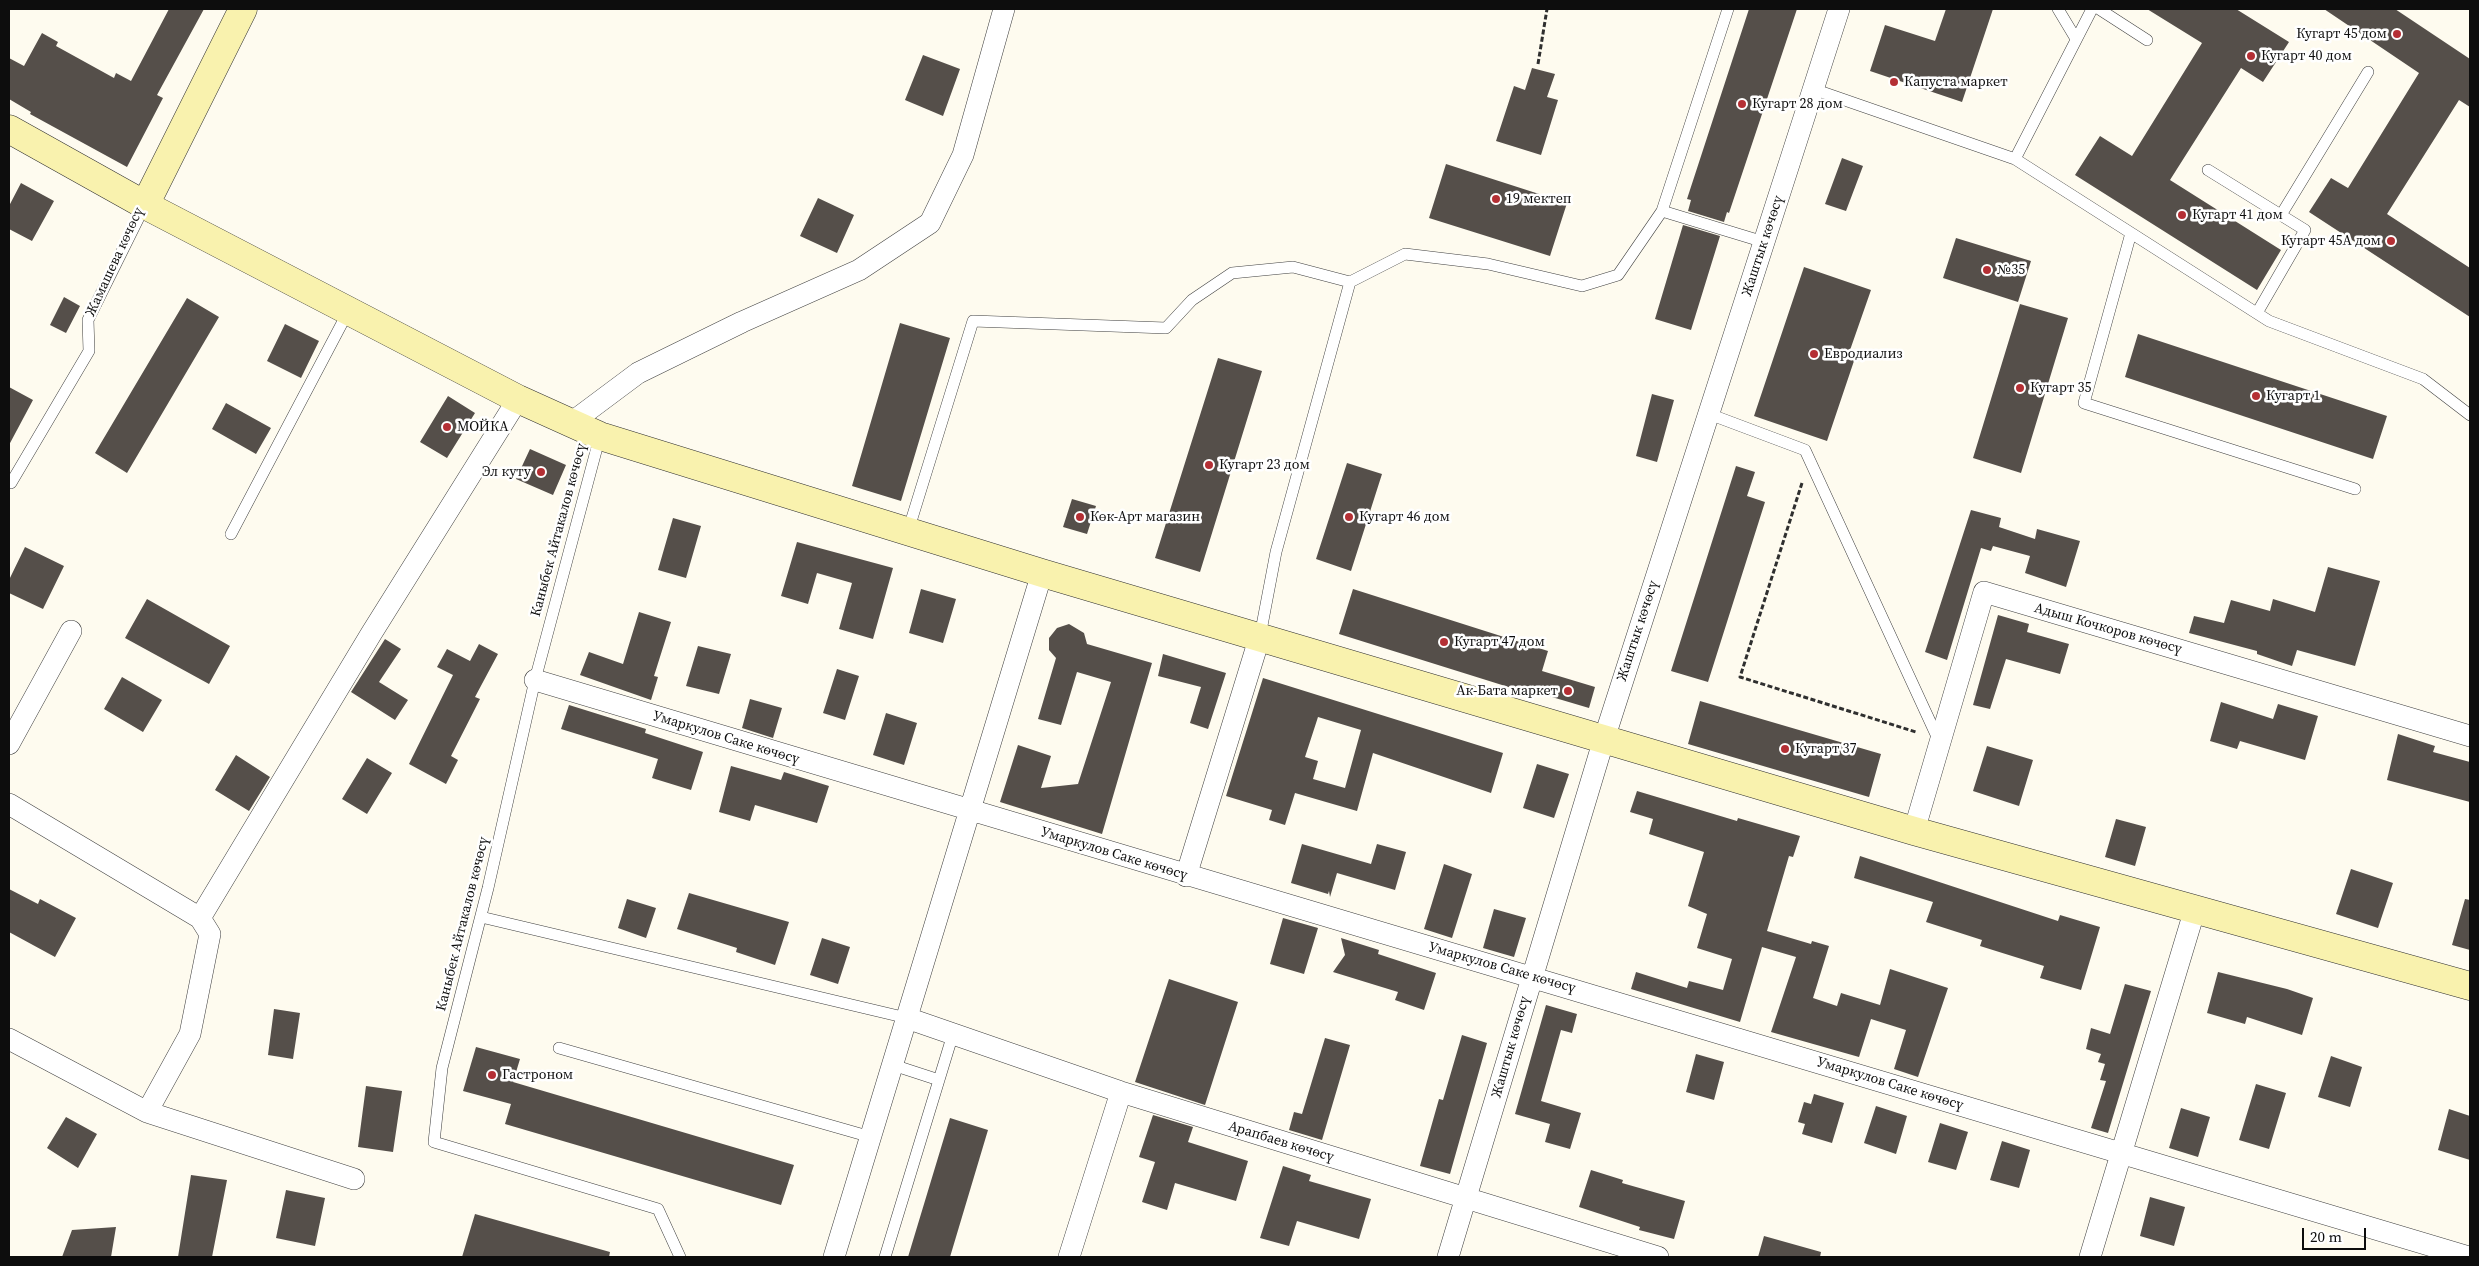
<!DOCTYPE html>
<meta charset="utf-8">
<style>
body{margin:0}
#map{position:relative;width:2479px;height:1266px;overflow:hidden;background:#fefbef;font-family:"Source Serif 4",serif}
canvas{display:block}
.frame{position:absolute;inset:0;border:10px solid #0d0d0d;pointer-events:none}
.scale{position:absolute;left:2302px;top:1228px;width:64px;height:22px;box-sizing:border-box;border:2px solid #0d0d0d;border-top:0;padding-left:6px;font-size:15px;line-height:18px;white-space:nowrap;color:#0d0d0d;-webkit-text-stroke:4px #fff;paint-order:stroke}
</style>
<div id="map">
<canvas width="2479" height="1266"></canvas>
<div class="frame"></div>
<div class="scale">20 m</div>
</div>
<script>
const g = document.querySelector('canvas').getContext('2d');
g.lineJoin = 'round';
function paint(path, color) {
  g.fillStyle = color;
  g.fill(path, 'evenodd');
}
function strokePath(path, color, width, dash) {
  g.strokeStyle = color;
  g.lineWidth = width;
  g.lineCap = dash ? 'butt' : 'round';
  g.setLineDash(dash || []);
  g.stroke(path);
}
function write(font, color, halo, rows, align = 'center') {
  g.font = font + ' "Source Serif 4",serif';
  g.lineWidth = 5;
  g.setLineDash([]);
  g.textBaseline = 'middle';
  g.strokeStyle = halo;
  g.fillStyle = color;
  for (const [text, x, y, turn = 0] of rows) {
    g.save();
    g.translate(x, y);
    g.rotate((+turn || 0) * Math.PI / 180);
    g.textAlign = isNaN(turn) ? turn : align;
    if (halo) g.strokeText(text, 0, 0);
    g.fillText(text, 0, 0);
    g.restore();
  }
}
paint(new Path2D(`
 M 169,9 L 204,9 L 157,95 L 163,98 L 127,167 L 30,114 L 31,112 L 9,99 L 9,58 L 24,66 L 42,33 L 58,42 L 56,46 L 114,78 L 116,73 L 131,81 Z
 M 1749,9 L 1797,9 L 1729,213 L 1727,212 L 1724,222 L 1688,211 L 1691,200 L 1687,199 Z
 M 1946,9 L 1993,9 L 1962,102 L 1870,71 L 1885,25 L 1935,41 Z
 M 2147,9 L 2236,9 L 2289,42 L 2263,82 L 2241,68 L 2170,180 L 2281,250 L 2257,290 L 2075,175 L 2100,136 L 2132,156 L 2202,43 Z
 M 2324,9 L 2395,9 L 2470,59 L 2470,107 L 2459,100 L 2387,214 L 2470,268 L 2470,317 L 2309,212 L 2331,178 L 2348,188 L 2419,73 Z
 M 923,55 L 960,69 L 943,116 L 905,100 Z
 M 1532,68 L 1555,74 L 1547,97 L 1558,100 L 1541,155 L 1496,141 L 1514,86 L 1525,90 Z
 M 1842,158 L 1863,166 L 1846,211 L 1825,204 Z
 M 1446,164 L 1567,203 L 1550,256 L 1429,218 Z
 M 21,183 L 54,201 L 32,241 L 9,229 L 9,206 Z
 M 818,198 L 854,215 L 837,253 L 800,236 Z
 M 1683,225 L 1720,236 L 1691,330 L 1655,319 Z
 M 1956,238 L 2031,261 L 2018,302 L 1943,278 Z
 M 1804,267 L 1871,290 L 1849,353 L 1856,355 L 1827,441 L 1754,416 Z
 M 64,297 L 80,306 L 66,333 L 50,325 Z
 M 187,298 L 219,317 L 127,473 L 95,453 Z
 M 2020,304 L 2068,318 L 2021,473 L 1973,458 Z
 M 900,323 L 950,338 L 901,501 L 852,486 Z
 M 285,324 L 319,341 L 301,378 L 267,361 Z
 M 2138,334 L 2387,416 L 2373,459 L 2125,377 Z
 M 1218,358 L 1262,371 L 1200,572 L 1155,558 Z
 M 9,387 L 33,400 L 9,445 Z
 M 1652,394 L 1674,400 L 1657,462 L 1636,456 Z
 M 448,396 L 475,413 L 447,458 L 420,442 Z
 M 226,403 L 271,428 L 256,454 L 212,429 Z
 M 530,449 L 566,465 L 553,495 L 516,479 Z
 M 1347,463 L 1382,474 L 1351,571 L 1316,559 Z
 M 1736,466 L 1755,472 L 1747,496 L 1765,502 L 1708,682 L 1671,671 Z
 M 1072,499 L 1096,506 L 1087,534 L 1063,527 Z
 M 1971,510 L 2001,518 L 1999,527 L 2035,539 L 2037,529 L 2080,541 L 2066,587 L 2025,573 L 2030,556 L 1993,546 L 1991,551 L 1981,548 L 1947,660 L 1925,652 Z
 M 673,518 L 701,526 L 686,578 L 658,570 Z
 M 797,542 L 893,568 L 873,639 L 839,629 L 852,583 L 817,573 L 808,604 L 781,596 Z
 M 25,547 L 64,566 L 43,609 L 9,593 L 9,580 Z
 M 2328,567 L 2380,581 L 2355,666 L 2297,650 L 2292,666 L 2257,654 L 2257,651 L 2189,633 L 2194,616 L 2224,623 L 2231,600 L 2270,611 L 2273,599 L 2315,612 Z
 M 921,589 L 956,599 L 943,643 L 909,633 Z
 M 1353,589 L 1548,651 L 1542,671 L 1595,687 L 1589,708 L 1535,692 L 1534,695 L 1339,634 Z
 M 147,599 L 230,646 L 209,684 L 125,638 Z
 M 639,612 L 671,622 L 654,676 L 658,677 L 651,700 L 580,675 L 589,652 L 623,664 Z
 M 1998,615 L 2029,624 L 2027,632 L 2069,644 L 2060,674 L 2006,659 L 1990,709 L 1973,705 Z
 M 1069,624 L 1084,633 L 1087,644 L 1152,663 L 1102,834 L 1000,802 L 1018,745 L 1051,756 L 1041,788 L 1078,784 L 1111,682 L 1077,672 L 1061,725 L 1038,719 L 1056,658 L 1049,650 L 1049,638 L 1057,628 Z
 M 385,639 L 401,649 L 379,682 L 408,700 L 395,720 L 351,692 Z
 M 479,644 L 498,654 L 475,697 L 480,699 L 451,756 L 458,760 L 446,784 L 409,764 L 453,675 L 437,667 L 447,649 L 470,661 Z
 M 698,646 L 731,654 L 719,694 L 686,686 Z
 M 1163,654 L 1226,673 L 1208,729 L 1190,723 L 1201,687 L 1158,676 Z
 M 837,669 L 859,676 L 845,720 L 823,713 Z
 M 122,677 L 162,700 L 143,732 L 104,709 Z
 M 1263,678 L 1503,753 L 1491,793 L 1373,753 L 1357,811 L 1295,793 L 1285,825 L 1269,820 L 1272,810 L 1226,796 ZM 1318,717 L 1361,730 L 1345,788 L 1313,779 L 1318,761 L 1305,757 Z
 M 750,699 L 782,708 L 773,738 L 742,728 Z
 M 1700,701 L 1881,754 L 1869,797 L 1688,744 Z
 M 2221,702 L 2273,719 L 2278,704 L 2318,716 L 2305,760 L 2240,741 L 2237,749 L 2210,741 Z
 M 569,705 L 646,729 L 645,733 L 703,752 L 691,790 L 652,778 L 658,759 L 561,729 Z
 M 886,713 L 917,723 L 904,765 L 873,755 Z
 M 2398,734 L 2435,746 L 2433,752 L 2470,762 L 2470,802 L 2387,780 Z
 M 1987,746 L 2033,760 L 2019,806 L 1973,791 Z
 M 236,755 L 270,777 L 249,811 L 215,790 Z
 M 367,758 L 392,773 L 367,814 L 342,799 Z
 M 1537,764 L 1569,774 L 1554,818 L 1523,808 Z
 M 731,766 L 781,780 L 784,772 L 829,786 L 817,823 L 755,805 L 750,821 L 719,812 Z
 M 1637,791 L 1737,821 L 1738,818 L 1800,836 L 1793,857 L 1789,856 L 1767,931 L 1811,944 L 1812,941 L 1829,946 L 1813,998 L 1837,1006 L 1841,993 L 1880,1005 L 1890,969 L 1948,988 L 1918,1077 L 1894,1069 L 1906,1030 L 1871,1019 L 1859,1057 L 1771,1032 L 1796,957 L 1762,947 L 1740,1022 L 1631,989 L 1636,972 L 1687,988 L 1689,981 L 1723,990 L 1732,959 L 1697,948 L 1707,914 L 1688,906 L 1704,852 L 1649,834 L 1653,819 L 1630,812 Z
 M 2116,819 L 2146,827 L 2135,866 L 2105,857 Z
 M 1302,844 L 1371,864 L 1377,844 L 1406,852 L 1395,890 L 1337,873 L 1330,897 L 1329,891 L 1328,894 L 1291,883 Z
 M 1860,856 L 2058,921 L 2060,915 L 2100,927 L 2081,990 L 2040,978 L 2044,966 L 1980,946 L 1982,940 L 1926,922 L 1933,902 L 1854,878 Z
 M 1444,864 L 1472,874 L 1452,938 L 1424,929 Z
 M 2351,869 L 2393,883 L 2378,928 L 2336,914 Z
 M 9,889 L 38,904 L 40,899 L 76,918 L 55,957 L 9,932 Z
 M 689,893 L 789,922 L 775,965 L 736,952 L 737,948 L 677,929 Z
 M 627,899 L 656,908 L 646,938 L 618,928 Z
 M 2465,899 L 2470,900 L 2470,950 L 2452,945 Z
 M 1494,909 L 1526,918 L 1514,957 L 1483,948 Z
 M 1283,918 L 1318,928 L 1304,974 L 1270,964 Z
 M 822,938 L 850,947 L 838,984 L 810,975 Z
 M 1341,938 L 1379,950 L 1378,954 L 1436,973 L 1424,1010 L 1395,1000 L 1398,992 L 1333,972 L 1345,955 Z
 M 2218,972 L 2287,989 L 2313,998 L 2302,1035 L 2247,1017 L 2245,1024 L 2207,1013 Z
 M 1169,979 L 1238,1002 L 1205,1105 L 1135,1082 Z
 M 2125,984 L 2151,991 L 2108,1133 L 2091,1128 L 2106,1081 L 2100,1080 L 2105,1064 L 2098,1062 L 2101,1054 L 2086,1049 L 2091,1028 L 2110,1034 Z
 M 1546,1005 L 1577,1014 L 1572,1033 L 1561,1030 L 1541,1101 L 1581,1113 L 1570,1149 L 1545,1142 L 1550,1124 L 1515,1114 Z
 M 274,1009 L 300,1013 L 293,1059 L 268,1055 Z
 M 1462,1035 L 1487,1043 L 1450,1174 L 1420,1166 L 1439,1099 L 1443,1100 Z
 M 1325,1038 L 1350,1045 L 1322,1140 L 1289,1130 L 1294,1112 L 1302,1114 Z
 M 476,1047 L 520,1059 L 513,1082 L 794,1165 L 781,1205 L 505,1124 L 511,1104 L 463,1091 Z
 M 1696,1054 L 1724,1062 L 1714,1100 L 1686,1092 Z
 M 2331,1056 L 2362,1067 L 2350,1107 L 2318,1097 Z
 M 2256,1084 L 2286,1093 L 2269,1149 L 2239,1140 Z
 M 366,1086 L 402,1091 L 393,1152 L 358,1147 Z
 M 1814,1094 L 1844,1103 L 1832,1143 L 1802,1134 L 1805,1124 L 1798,1122 L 1804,1102 L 1811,1104 Z
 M 1876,1106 L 1907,1116 L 1896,1154 L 1864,1143 Z
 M 2181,1108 L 2210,1117 L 2198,1157 L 2169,1148 Z
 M 2449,1109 L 2470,1116 L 2470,1160 L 2438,1150 Z
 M 1153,1115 L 1193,1127 L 1188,1142 L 1248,1161 L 1236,1201 L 1175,1183 L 1167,1210 L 1142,1202 L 1155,1162 L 1139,1157 Z
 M 66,1117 L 97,1134 L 78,1168 L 47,1148 Z
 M 950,1118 L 988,1130 L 950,1257 L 908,1257 Z
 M 1940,1123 L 1968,1132 L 1956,1170 L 1928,1162 Z
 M 2002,1141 L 2030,1150 L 2019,1188 L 1990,1180 Z
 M 1283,1166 L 1311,1175 L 1309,1181 L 1371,1199 L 1359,1239 L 1297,1221 L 1289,1246 L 1260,1238 Z
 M 1591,1170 L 1623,1180 L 1622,1183 L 1685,1201 L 1674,1239 L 1639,1230 L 1640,1227 L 1579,1207 Z
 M 191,1175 L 227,1180 L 212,1257 L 178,1257 Z
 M 286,1190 L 325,1198 L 315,1246 L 276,1238 Z
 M 2150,1197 L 2185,1207 L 2174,1246 L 2140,1236 Z
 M 475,1214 L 610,1252 L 609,1257 L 462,1257 Z
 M 116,1227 L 111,1257 L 62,1257 L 72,1230 Z
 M 1764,1236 L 1821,1252 L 1820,1257 L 1758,1257 Z`), '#554f4a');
const service = new Path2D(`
 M 1728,9 L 1662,211 L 1764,242
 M 2058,9 L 2076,39
 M 2099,9 L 2147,40
 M 1813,89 L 2015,159 L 2269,321 L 2423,379 L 2470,415
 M 2015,159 L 2092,9
 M 2208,170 L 2305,230 L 2257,313
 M 2281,215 L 2368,72
 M 2131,233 L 2084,403 L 2355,489
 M 1350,282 L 1405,254 L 1488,264 L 1582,286 L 1618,275 L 1662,211
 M 1709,414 L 1805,450 L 1939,741
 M 600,436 L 535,680 L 488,888 L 442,1068 L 434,1142 L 658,1209 L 680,1257
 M 11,483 L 89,351 L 88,320 L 145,205
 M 908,531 L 973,321 L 1166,328 L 1192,300 L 1232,273 L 1293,267 L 1350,282 L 1276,552 L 1260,636
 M 231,534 L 349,310
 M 481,917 L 907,1018
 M 559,1048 L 871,1137
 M 893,1065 L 939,1080
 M 885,1257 L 953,1034`);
const minor = new Path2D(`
 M 571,423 L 638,373 L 742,322 L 859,270 L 930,223 L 963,155 L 1004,9
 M 535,680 L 2469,1257
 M 9,744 L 71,631
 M 9,804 L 200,918
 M 1914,831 L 1984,592 L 2470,736
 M 1186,876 L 1260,636
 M 907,1018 L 1121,1092 L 1658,1257
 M 9,1039 L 147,1112
 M 354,1179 L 147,1112 L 190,1034 L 210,934 L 200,918 L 371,634 L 518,399
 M 834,1257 L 1042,573
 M 1069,1257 L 1121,1092
 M 1448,1257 L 1604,739 L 1839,9
 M 2090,1257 L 2195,909`);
const secondary = new Path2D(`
 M 9,129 L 145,205 L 518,399 L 600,436 L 1042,573 L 1914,831 L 2470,986
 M 145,205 L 243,9`);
strokePath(service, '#404040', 12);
strokePath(minor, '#404040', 22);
strokePath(secondary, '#2f2f2f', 29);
strokePath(new Path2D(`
 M 1538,64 L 1547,9
 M 1802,483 L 1740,677 L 1916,732`), '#2f2f2f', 3, [5, 2.5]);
strokePath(service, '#fff', 11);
strokePath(minor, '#fff', 21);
strokePath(secondary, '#f9f2ae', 28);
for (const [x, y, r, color] of [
 [2397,34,5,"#b42f34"],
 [2251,56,5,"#b42f34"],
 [1894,82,5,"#b42f34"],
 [1742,104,5,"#b42f34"],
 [1496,199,5,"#b42f34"],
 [2182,215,5,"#b42f34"],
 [2391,241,5,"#b42f34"],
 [1987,270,5,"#b42f34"],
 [1814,354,5,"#b42f34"],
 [2020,388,5,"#b42f34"],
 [2256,396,5,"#b42f34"],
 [447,427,5,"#b42f34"],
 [1209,465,5,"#b42f34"],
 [541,472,5,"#b42f34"],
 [1080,517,5,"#b42f34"],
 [1349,517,5,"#b42f34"],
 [1444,642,5,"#b42f34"],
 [1568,691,5,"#b42f34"],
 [1785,749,5,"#b42f34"],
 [492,1075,5,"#b42f34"]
]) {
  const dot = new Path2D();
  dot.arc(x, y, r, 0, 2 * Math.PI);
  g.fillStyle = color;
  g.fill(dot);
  strokePath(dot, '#fff', 2);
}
write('14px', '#0d0d0d', '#fff', [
 ["Кугарт 45 дом",2387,34,"right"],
 ["Кугарт 40 дом",2261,56],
 ["Капуста маркет",1904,82],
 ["Кугарт 28 дом",1752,104],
 ["19 мектеп",1506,199],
 ["Кугарт 41 дом",2192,215],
 ["Кугарт 45А дом",2381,241,"right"],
 ["№35",1997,270],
 ["Евродиализ",1824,354],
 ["Кугарт 35",2030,388],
 ["Кугарт 1",2266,396],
 ["МОЙКА",457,427],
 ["Кугарт 23 дом",1219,465],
 ["Эл куту",531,472,"right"],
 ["Көк-Арт магазин",1090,517],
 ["Кугарт 46 дом",1359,517],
 ["Кугарт 47 дом",1454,642],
 ["Ак-Бата маркет",1558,691,"right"],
 ["Кугарт 37",1795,749],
 ["Гастроном",502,1075]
], 'left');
write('14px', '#0d0d0d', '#fff', [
 ["Жаштык көчөсү",1763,246,-72],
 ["Жамашева көчөсү",115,262,-65],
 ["Каныбек Айтакалов көчөсү",559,530,-75],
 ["Адыш Кочкоров көчөсү",2108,629,16],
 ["Жаштык көчөсү",1638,631,-72],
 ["Умаркулов Саке көчөсү",726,738,17],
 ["Умаркулов Саке көчөсү",1114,854,17],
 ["Каныбек Айтакалов көчөсү",463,924,-76],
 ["Умаркулов Саке көчөсү",1502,968,16],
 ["Жаштык көчөсү",1511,1047,-74],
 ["Умаркулов Саке көчөсү",1890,1084,17],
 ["Арапбаев көчөсү",1281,1142,17]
]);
</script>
